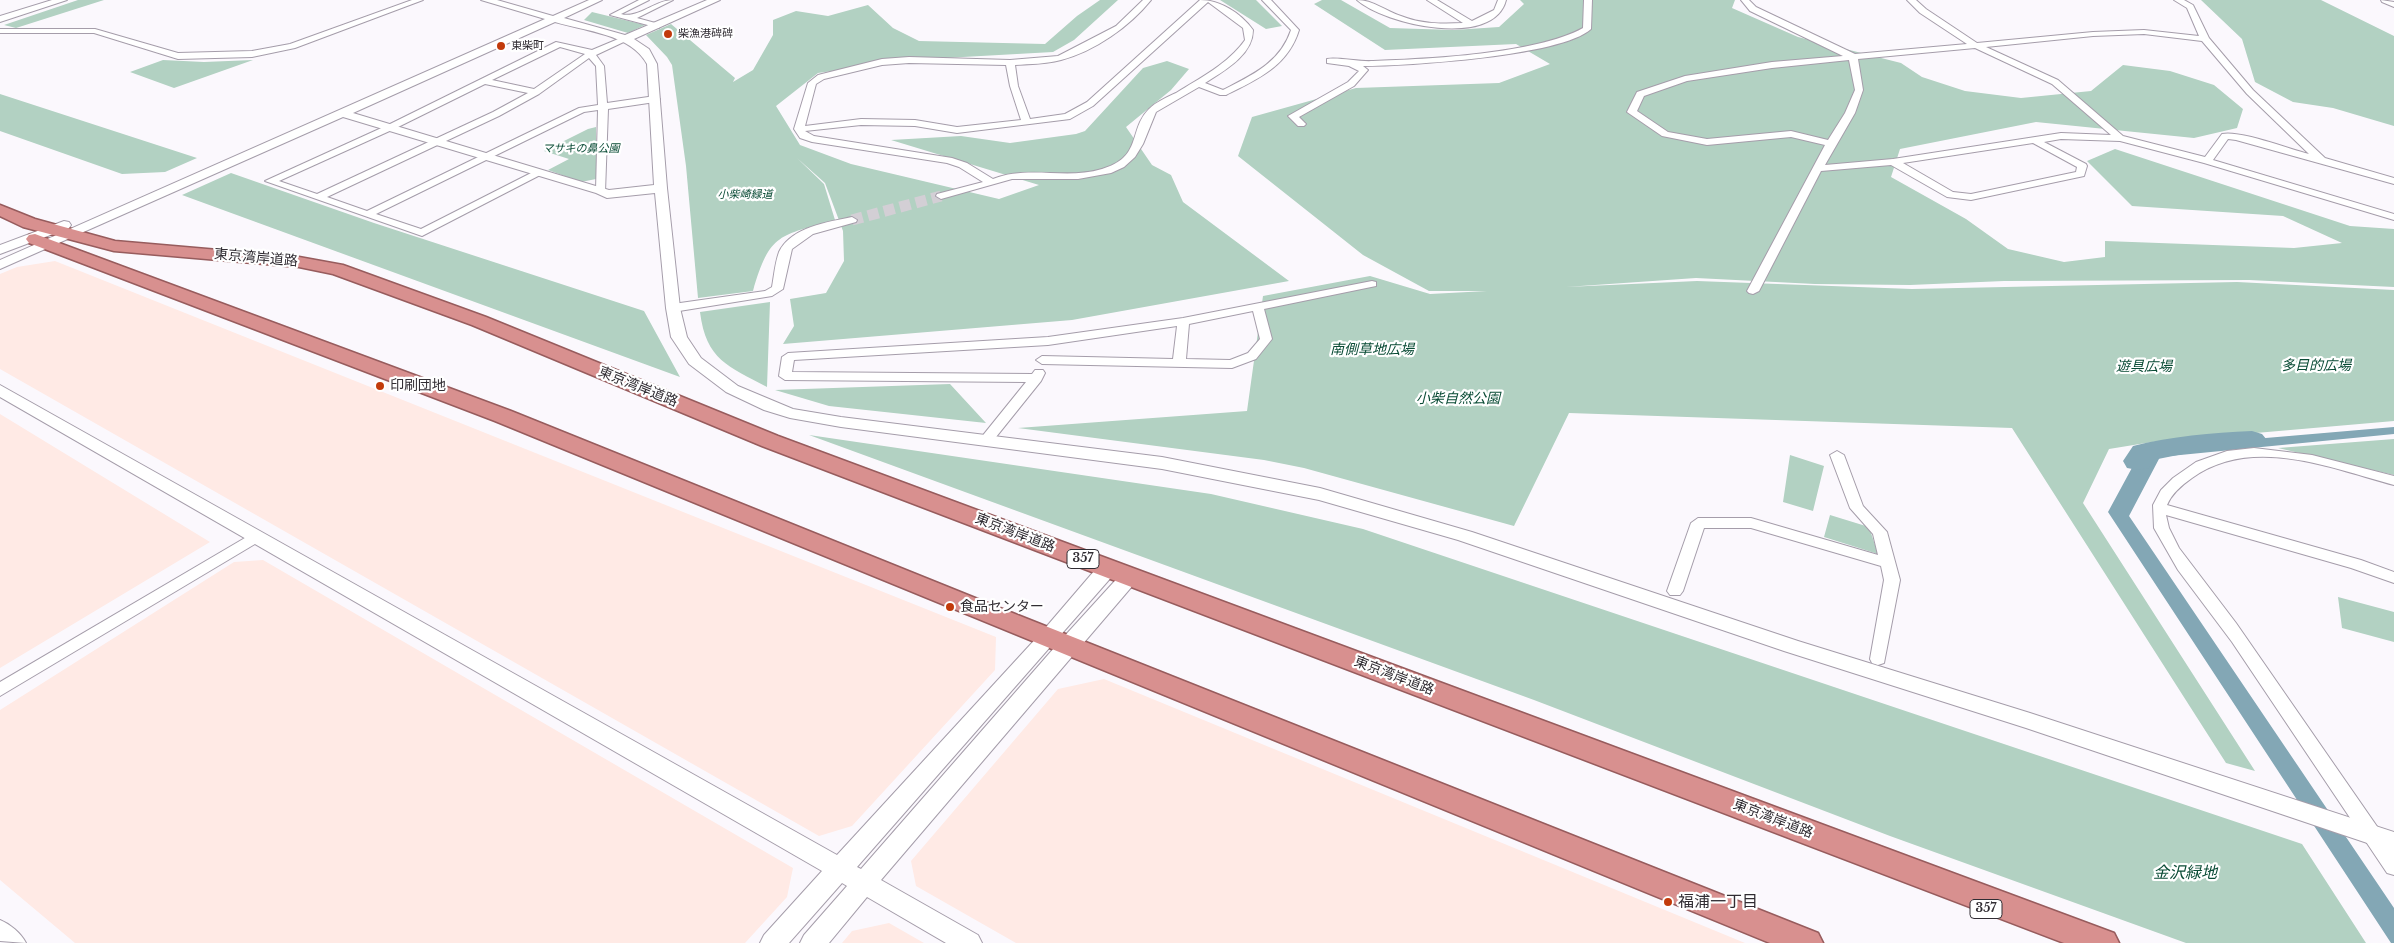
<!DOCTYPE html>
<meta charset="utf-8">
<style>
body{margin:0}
canvas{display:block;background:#fbf8fd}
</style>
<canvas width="2394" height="943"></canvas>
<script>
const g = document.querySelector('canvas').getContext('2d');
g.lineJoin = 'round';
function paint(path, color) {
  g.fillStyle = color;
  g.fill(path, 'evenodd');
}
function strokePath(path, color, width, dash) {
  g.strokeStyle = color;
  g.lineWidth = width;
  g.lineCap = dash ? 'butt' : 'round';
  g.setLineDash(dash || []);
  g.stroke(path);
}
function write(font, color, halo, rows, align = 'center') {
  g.font = font + ' "Libre Baskerville","Noto Sans JP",serif';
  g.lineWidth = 4.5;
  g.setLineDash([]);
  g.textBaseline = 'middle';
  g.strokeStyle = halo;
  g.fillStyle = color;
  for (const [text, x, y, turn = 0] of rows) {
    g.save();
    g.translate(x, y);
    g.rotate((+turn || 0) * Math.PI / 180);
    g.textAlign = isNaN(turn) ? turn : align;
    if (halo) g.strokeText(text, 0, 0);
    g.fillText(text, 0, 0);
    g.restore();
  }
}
paint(new Path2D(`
 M 55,261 L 996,637 L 995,670 L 852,826 L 819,836 L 0,369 L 0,274 L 17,267 Z
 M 0,414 L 210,542 L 0,668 Z
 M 263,560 L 793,868 L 787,897 L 745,943 L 75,943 L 0,880 L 0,710 L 234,562 Z
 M 1104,679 L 1745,943 L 1016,943 L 916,886 L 911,861 L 1058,689 Z
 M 889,923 L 924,943 L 842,943 L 852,931 Z`), '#ffeae5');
paint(new Path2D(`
 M 78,0 L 104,0 L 16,28 L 4,25 Z
 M 1100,0 L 1118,0 L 1074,40 L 1053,52 L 909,60 L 818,73 L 776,106 L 800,145 L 851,164 L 999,199 L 1039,185 L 891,140 L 961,136 L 1010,143 L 1076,134 L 1085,131 L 1143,68 L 1167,61 L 1189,69 L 1171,90 L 1126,127 L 1152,165 L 1171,175 L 1183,202 L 1289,281 L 1072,320 L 783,344 L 794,326 L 790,299 L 826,293 L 844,261 L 843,231 L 825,183 L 797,158 L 824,184 L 835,220 C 780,236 770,232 753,291 L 698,298 L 686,166 L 672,65 L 667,57 L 646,35 L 671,24 L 735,78 L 733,82 L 753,70 L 773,35 L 773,20 L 796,11 L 828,16 L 868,5 L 893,28 L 919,41 L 1045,44 L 1077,16 Z
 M 1220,0 L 1256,0 L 1282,26 L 1266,29 Z
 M 1322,0 L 1341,0 L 1390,28 L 1454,30 L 1499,27 L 1524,4 L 1520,0 L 1735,0 L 1732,8 L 1798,37 L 1901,63 L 1922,77 L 1965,91 L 2021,98 L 2091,91 L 2123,65 L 2170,71 L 2214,85 L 2243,109 L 2237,128 L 2194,138 L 2036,122 L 1900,149 L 1891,177 L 1966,219 L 2008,249 L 2064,262 L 2105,257 L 2105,241 L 2294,248 L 2342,243 L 2283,216 L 2132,206 L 2087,161 L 2115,149 L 2350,226 L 2394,229 L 2394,287 L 2249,280 L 2004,281 L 1910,285 L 1815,284 L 1696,278 L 1566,287 L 1697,281 L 1912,289 L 2237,282 L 2394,290 L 2394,421 L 2152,442 L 2109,449 L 2083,503 L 2255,771 L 2226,763 L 2012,428 L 1569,413 L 1514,526 L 1304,468 L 1264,460 L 1018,428 L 1247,411 L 1263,296 L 1370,276 L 1430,294 L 1487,291 L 1429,291 L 1363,255 L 1238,156 L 1252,117 L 1356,88 L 1499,83 L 1550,64 L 1516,44 L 1385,50 L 1314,4 Z
 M 2201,0 L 2321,0 L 2394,36 L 2394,126 L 2333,108 L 2293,102 L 2255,82 L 2242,39 Z
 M 592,12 L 645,25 L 628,33 L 584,20 Z
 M 163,60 L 204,62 L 253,60 L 174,88 L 130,72 Z
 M 0,94 L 197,158 L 165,172 L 122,174 L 0,131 Z
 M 596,127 L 596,179 L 581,182 L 548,170 L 569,159 L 544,151 L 588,129 Z
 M 231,173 L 374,223 L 644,311 L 680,377 L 182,195 Z
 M 770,302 L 767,387 C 728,366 706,360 700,312 Z
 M 950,384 L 986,423 L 829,406 L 775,390 Z
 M 809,435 L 1211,494 L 1363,529 L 2302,844 L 2366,943 L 2186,943 L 1890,836 L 1534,700 Z
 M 2394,439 L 2394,475 L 2278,448 Z
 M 1790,455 L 1824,466 L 1813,511 L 1783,502 Z
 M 1830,515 L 1869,527 L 1878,554 L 1824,537 Z
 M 2338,597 L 2394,612 L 2394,642 L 2342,628 Z`), '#b2d1c2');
paint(new Path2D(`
 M 2394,427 L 2394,434 L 2160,457 L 2129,516 L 2394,908 L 2394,943 L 2391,943 L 2108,512 L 2140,453 L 2184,445 Z`), '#83a7b5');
paint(new Path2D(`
 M 2252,431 L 2262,434 L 2267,440 L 2262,446 L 2188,453 L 2153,460 L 2149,468 L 2138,470 L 2127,468 L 2123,461 L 2133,446 C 2172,436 2211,433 2252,431 Z`), '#83a7b5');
strokePath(new Path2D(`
 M 852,220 L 941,196`), '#d3cfd5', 11, [11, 5.5]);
const minor = new Path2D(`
 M 412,0 L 423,0 L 295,48 L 252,57 L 178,59 L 94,33 L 0,33 L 0,29 L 95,29 L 178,53 L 252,51 L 290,44 Z
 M 639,0 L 649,0 L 621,14 C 638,19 655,0 673,0 L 637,18 L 659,24 L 659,28 L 610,15 Z
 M 1143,0 L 1151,0 C 1129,27 1095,51 1061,60 C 1047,64 1030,64 1015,65 L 1018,86 L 1030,119 L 1065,114 L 1087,102 L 1200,0 C 1220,0 1241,13 1253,30 C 1253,55 1224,71 1205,83 L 1223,90 C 1252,75 1280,63 1291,30 L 1262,0 L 1271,0 L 1299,30 C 1288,66 1258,79 1226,95 L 1220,95 L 1199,87 L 1156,112 L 1143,144 L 1135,157 L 1124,167 L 1111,173 L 1078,179 L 1012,179 L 941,199 L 936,196 L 937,194 L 983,182 L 959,167 L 947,163 L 812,142 L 800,138 L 794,129 L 808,83 L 818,75 L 882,59 L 909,57 L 1010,60 L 1058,56 L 1116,26 ZM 1208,2 L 1243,28 L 1245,40 C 1228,64 1200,78 1176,93 C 1167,97 1156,102 1149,109 C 1128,130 1143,157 1102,169 C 1066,180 1028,165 993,179 L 967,163 L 952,158 L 814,136 L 805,131 L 861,125 L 915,126 L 957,133 L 1070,119 L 1093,106 ZM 909,63 L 1006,65 L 1010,86 L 1021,120 L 957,127 L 915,120 L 861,119 L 805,126 L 816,84 L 824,79 L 882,65 Z
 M 1357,0 C 1373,0 1386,11 1401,16 C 1421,24 1441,24 1463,23 L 1427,0 L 1437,0 L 1472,21 L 1494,10 L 1498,0 L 1506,0 C 1494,49 1385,25 1357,0 Z
 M 1584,0 L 1592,0 L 1591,29 C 1562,56 1407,66 1363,66 L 1368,70 L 1354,86 L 1299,117 L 1306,124 L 1304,126 L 1298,126 L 1288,116 L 1348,82 L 1359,71 L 1349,66 L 1327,63 L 1327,59 C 1338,57 1359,62 1373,61 C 1428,59 1536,54 1583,28 Z
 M 1741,0 L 1749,0 L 1756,7 L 1855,54 L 1967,44 L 1920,13 L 1907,0 L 1916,0 L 1926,9 L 1977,43 L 2093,32 L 2144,30 L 2199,36 L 2187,8 L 2174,0 L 2184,0 L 2193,5 L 2209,38 L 2253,90 L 2325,158 L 2394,178 L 2394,184 L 2236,140 L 2228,139 L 2213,160 L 2394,214 L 2394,220 L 2204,163 L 2120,141 L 2061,139 L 2044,142 L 2086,164 L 2087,166 L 2084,176 L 1971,200 L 1947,197 L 1891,165 L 1821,171 L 1759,291 L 1753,294 L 1749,293 L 1747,291 L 1825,145 L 1791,137 L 1707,145 L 1662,136 L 1627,112 L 1637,92 L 1685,76 L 1772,62 L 1843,56 L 1750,11 ZM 2144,34 L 2202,41 L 2247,94 L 2309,154 C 2289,149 2240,130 2222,134 L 2205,157 L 2123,136 L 2058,80 L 1986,47 L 2093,36 ZM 1975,48 L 2052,84 L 2111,135 L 2061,133 L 1893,159 L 1825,165 L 1855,113 L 1863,90 L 1858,59 ZM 1849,60 L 1855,90 L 1845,113 L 1828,140 L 1791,131 L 1707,139 L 1668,132 L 1637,111 L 1644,96 L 1687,81 L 1772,68 ZM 2033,143 L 2077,167 L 2076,172 L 1971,194 L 1953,192 L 1903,163 Z
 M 2381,0 L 2394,2 L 2394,7 L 2382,2 Z
 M 623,37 L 630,39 L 596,55 L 604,66 L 607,103 L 655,96 L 660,99 L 655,102 L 608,109 L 605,192 L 601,193 L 596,190 L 598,110 L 584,112 L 376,214 L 421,229 L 535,171 L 544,173 L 422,236 L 265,181 L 388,125 L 556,42 L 592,50 ZM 560,47 L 585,54 L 534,89 L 492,80 ZM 589,58 L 596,66 L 598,105 L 579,108 L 367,211 L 327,197 L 499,116 L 539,94 ZM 485,84 L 528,93 L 493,112 L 317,194 L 279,181 L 394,129 Z
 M 852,217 L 857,220 L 856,222 L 813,234 L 792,249 L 783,289 L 772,296 L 673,312 L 667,308 L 673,304 L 765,291 L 772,287 C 774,276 775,263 779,252 C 791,227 828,222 852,217 Z
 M 1372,281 L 1376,282 L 1376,286 L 1264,309 L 1272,339 L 1256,359 L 1232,368 L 1042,364 L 1036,360 L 1042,356 L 1173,359 L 1177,326 L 1048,345 L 794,360 L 792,372 L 1032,374 L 1035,370 L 1043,370 L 1045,373 L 1041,381 L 992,442 L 987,443 L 980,439 L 1026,382 L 785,380 L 779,376 L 782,357 L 788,353 L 1048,337 L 1183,318 ZM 1253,311 L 1260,339 L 1248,353 L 1230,360 L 1186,359 L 1189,324 Z
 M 2254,448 L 2312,455 L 2394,476 L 2394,485 C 2330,468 2252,435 2192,478 C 2182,485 2172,493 2167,505 L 2361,560 L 2394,572 L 2394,583 L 2351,568 L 2166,515 L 2169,528 L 2179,548 L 2236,623 L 2394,851 L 2394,875 L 2387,873 L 2232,642 L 2178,570 L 2154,528 L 2153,505 L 2161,490 L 2173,478 L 2196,462 L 2227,451 Z
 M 1837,451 L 1844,455 L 1863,506 L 1887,532 L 1900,580 L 1884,663 L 1878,665 L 1872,663 L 1870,659 L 1884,580 L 1881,566 L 1751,528 L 1704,528 L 1683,591 L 1680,595 L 1670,595 L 1667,591 L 1691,523 L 1698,518 L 1751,518 L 1878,555 L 1873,534 L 1850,508 L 1830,455 Z
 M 255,532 L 260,533 L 262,537 L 260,541 L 0,696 L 0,682 Z
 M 0,920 C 10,924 21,933 26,943 L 0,941 Z`);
const tertiary = new Path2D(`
 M 52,0 L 67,0 L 0,22 L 0,16 Z
 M 481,0 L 497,0 L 553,16 L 589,0 L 602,0 L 564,18 L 625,35 L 707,0 L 720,0 L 634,39 L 649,49 L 657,64 L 667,188 L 680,308 L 687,337 L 701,358 L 738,386 L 793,409 L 841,417 L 1162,457 L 1320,488 L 1472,532 L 1798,641 L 2030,713 L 2394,832 L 2394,852 L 2026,728 L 1784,651 L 1458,540 L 1319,500 L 1162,469 L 841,427 L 790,418 L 764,410 L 726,392 L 689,364 L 671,337 L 666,308 L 655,193 L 607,198 L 596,193 L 343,117 L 0,269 L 0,260 L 545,19 ZM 555,22 C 585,31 631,34 647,64 L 654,185 L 609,190 L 353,113 Z
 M 64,221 L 69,222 L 71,225 L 69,228 L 0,254 L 0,245 Z
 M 0,385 L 837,855 L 1041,633 L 1101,563 L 1108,561 L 1115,563 L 1118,568 L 1115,573 L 857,867 L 861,869 L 1061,640 L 1123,572 L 1130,570 L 1137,572 L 1140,577 L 881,880 L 978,935 L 982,943 L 946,943 L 867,897 L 829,943 L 800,943 L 804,935 L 847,886 L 842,883 L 789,943 L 760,943 L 764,935 L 822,871 L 0,397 Z`);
const trunk = new Path2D(`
 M 0,205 L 35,219 L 115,241 L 299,257 L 343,265 L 486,317 L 778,436 L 2114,933 L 2119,943 L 2064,943 L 762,446 L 472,325 L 333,274 L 299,267 L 114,251 L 23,227 L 0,216 Z
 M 35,234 L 511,411 L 1005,610 L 1818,933 L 1823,943 L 1770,943 L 495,421 L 29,243 L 26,239 L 29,235 Z`);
strokePath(minor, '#a59daa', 2);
strokePath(tertiary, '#a59daa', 2);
strokePath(trunk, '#975c5d', 3);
paint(minor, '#fff');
paint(tertiary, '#fff');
paint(trunk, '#d8908f');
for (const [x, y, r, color] of [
 [668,34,5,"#c23a0b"],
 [501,46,5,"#c23a0b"],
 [380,386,5,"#c23a0b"],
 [950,607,5,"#c23a0b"],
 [1668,902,5,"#c23a0b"]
]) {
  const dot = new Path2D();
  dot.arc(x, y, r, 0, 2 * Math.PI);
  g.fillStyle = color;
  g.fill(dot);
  strokePath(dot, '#fff', 2);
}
write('11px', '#312d33', '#fff', [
 ["柴漁港碑碑",678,34],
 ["東柴町",511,46]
], 'left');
write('italic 11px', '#094b35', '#fff', [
 ["マサキの鼻公園",581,149],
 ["小柴崎緑道",745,195]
]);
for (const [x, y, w] of [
 [1083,559,32],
 [1986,909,32]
]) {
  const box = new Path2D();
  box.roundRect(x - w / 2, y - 9.5, w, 19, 4);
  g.fillStyle = '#fff';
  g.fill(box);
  strokePath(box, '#312d33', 1);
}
write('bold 12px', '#312d33', null, [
 ["357",1083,559],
 ["357",1986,909]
]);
write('14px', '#312d33', '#fff', [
 ["東京湾岸道路",256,258,5],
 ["東京湾岸道路",638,387,22],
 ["東京湾岸道路",1015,533,21],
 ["東京湾岸道路",1394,676,21],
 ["東京湾岸道路",1773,819,21]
]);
write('italic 14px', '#094b35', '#fff', [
 ["南側草地広場",1372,350],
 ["多目的広場",2316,366],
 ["遊具広場",2144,367],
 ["小柴自然公園",1458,399]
]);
write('14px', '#312d33', '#fff', [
 ["印刷団地",390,386],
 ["食品センター",960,607]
], 'left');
write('italic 16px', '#094b35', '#fff', [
 ["金沢緑地",2185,873]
]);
write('16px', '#312d33', '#fff', [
 ["福浦一丁目",1678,902]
], 'left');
</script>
